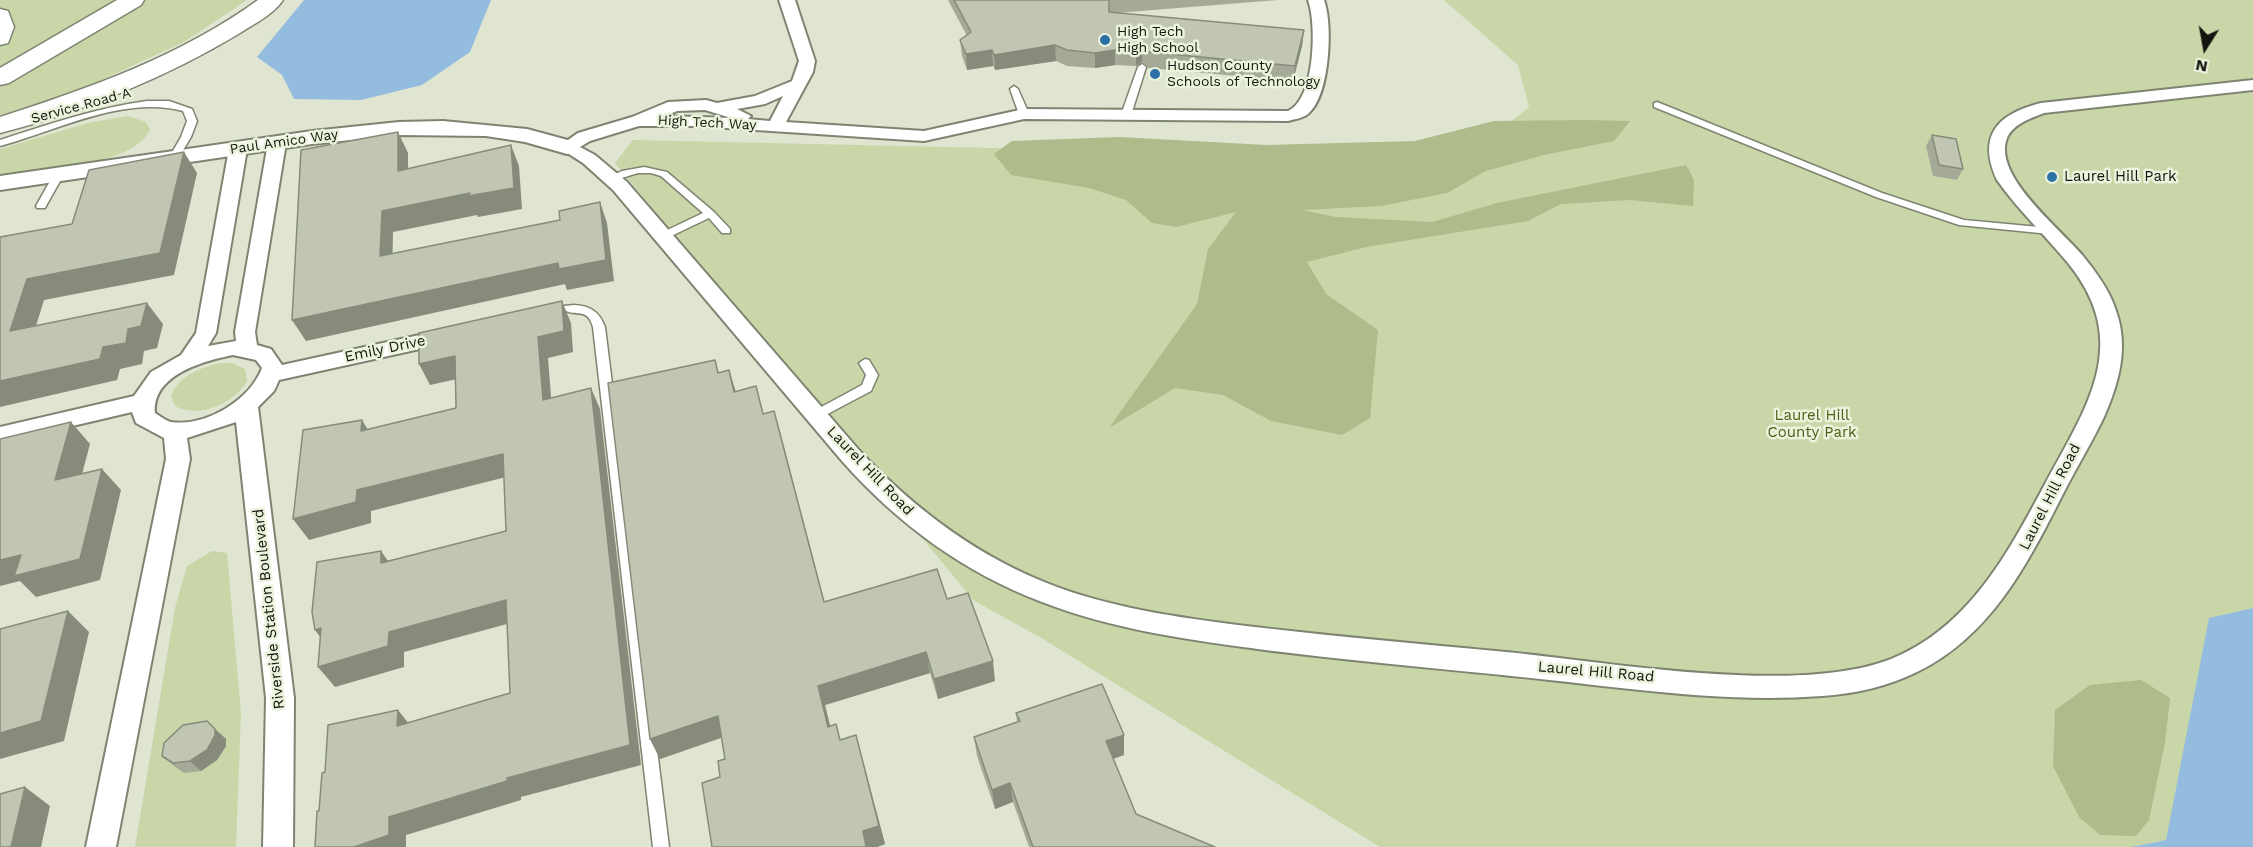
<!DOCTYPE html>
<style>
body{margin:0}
#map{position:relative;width:2253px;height:847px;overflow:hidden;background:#dfe5d0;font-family:"Work Sans",sans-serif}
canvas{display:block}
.north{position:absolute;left:2175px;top:18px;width:60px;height:60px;-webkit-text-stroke:4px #ecf3dd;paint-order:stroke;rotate:191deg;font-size:16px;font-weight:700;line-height:24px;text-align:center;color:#13150e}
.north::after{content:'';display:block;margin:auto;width:21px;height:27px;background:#13150e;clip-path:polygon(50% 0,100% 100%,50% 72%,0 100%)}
</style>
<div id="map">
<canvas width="2253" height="847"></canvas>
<div class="north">N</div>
</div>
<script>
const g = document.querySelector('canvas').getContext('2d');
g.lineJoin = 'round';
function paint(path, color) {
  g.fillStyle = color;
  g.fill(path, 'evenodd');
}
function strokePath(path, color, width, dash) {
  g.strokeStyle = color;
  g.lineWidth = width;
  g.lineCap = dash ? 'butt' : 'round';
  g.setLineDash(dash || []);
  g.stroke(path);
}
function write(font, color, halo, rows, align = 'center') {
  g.font = font + ' "Work Sans",sans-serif';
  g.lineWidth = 5;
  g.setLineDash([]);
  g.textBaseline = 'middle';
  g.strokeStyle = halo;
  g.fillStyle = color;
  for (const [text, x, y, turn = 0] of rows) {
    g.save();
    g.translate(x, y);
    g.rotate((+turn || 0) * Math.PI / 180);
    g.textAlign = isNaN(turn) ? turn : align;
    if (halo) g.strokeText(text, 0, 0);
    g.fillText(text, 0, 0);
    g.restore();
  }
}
paint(new Path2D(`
 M 0,0 L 247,0 L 184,42 L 60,99 L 0,120 Z
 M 1444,0 L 2253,0 L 2253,673 L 2166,840 L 2131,847 L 1380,847 L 1043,639 L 973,600 L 615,163 L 633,140 L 1219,153 L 1402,152 L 1504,127 L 1529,107 L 1518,65 Z
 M 128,116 L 146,122 L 150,130 C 130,168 39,169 0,174 L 0,149 L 88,123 Z
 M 222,363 L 233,363 L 245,369 L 247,381 C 234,404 199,419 175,406 L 171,396 C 179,375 201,367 222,363 Z
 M 212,551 L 227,553 L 241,713 L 236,847 L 135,847 L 175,608 L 187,566 Z`), '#c9d6a8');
paint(new Path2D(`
 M 1587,120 L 1630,121 L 1614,141 L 1544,155 L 1486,171 L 1447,193 L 1381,206 L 1302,210 L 1336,217 L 1432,222 L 1497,203 L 1686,165 L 1694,180 L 1693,206 L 1630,200 L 1561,204 L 1528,221 L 1366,247 L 1307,262 L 1326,294 L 1378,330 L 1370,418 L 1342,435 L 1271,421 L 1223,395 L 1175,388 L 1109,428 L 1197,304 L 1208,249 L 1236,212 L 1176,227 L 1152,223 L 1126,200 L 1089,188 L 1011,175 L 994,154 L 1012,141 L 1119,137 L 1266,145 L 1415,141 L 1494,121 Z
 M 2141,680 L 2170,698 L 2165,743 L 2149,820 L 2136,836 L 2100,835 L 2079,817 L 2053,766 L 2055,710 L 2090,685 Z`), '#aebb8b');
paint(new Path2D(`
 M 304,0 L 491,0 L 470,52 L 422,85 L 361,100 L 294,99 L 282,75 L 257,57 Z
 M 2253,608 L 2253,847 L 2131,847 L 2166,840 L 2209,618 Z`), '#94bcdf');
const service = new Path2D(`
 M 1142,64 L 1146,67 L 1131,115 L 1126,118 L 1123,117 L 1121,115 L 1138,67 Z
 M 1014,86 L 1018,89 L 1029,114 L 1027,116 L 1021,116 L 1019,114 L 1010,89 Z
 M 147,101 L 169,101 L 192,109 L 197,121 L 191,137 L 177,160 L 171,160 L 169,158 L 181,137 L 187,121 L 183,111 C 124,95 56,131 0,146 L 0,140 C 49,124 96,108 147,101 Z
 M 1657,102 L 1882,193 L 1964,220 L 2050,228 L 2055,231 L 2050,234 L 1959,225 L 1876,197 L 1654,107 L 1654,103 Z
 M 644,167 L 667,172 L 714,212 L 730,229 L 730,233 L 722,233 L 709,218 L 667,238 L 659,238 L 658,236 L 659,234 L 703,213 L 661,176 L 651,173 L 638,173 L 612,181 L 607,178 L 622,171 Z
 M 59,171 L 64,174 L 46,206 L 45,208 L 37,208 L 36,206 L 54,174 Z
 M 574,305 C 590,306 599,311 605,327 L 669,847 L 653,847 L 593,327 C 587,306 575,318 563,309 L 564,306 Z
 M 865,359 L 869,360 L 878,375 L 871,391 L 820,418 L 812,418 L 810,415 L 812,412 L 862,385 L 866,375 L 859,363 Z`);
const minor = new Path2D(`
 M 779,0 L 795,0 L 815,61 L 813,72 L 786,122 L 924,131 L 1024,109 L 1288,111 C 1315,100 1317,24 1308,0 L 1324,0 C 1333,24 1330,94 1309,113 C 1304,118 1295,119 1288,121 L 1024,119 L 924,141 L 695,126 L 639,126 L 590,141 L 580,147 L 595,155 L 627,182 L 858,449 C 915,510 979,558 1057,587 C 1120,610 1189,619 1255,627 C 1339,637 1423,644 1506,652 C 1610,662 1796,696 1891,659 C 1968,628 2007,555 2044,486 C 2085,409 2134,344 2068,263 C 2045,235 2018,210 1997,180 C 1977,136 1997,114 2041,103 L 2253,80 L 2253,90 L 2044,113 C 2031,118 2013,124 2007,138 C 1992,176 2062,230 2083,256 C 2096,272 2110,291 2116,311 C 2129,347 2119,383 2104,417 C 2092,442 2078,465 2065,490 C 2029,561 1993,634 1919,671 C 1889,686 1855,694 1822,696 C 1715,704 1608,685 1502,675 C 1423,667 1344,660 1265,650 C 1190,640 1114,630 1042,602 C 963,572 898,524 842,461 L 613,190 L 583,163 L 558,147 L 578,133 L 632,117 L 668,102 L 706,100 L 717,103 L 755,96 L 792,81 L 799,61 ZM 783,96 L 770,121 L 748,119 L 751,116 L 737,109 L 765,104 ZM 705,110 L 731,118 L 665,116 L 677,111 Z
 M 277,138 L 286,143 L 255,332 L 257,345 L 271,349 L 282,365 L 447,329 L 454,331 L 457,336 L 454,341 L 447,343 L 279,380 L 274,391 L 258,407 L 294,698 L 293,847 L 263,847 L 266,698 L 236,422 L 187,438 L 190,459 L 116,847 L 86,847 L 166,459 L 164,438 L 136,423 L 132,412 L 0,443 L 0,427 L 134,396 L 151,372 L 181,355 L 196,333 L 229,149 L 238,144 L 247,149 L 216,333 L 208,346 L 236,341 L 235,332 L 268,143 ZM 233,355 L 256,360 L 262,368 C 250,400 206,427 171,422 C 166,421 160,416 155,413 C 152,375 203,361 233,355 Z`);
const tertiary = new Path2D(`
 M 443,121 L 527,129 L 575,142 L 578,147 L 575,152 L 567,154 L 525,142 L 486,136 L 399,135 L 312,144 L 0,190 L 0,176 L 312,131 L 399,122 Z`);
const motorway = new Path2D(`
 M 117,0 L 144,0 L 141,5 L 9,83 L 0,85 L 0,68 Z
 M 258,0 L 283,0 C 274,14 254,24 240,33 C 169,76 80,113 0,133 L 0,117 C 90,88 181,56 258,0 Z
 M 0,9 L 8,11 L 14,27 L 8,43 L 0,45 Z`);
strokePath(service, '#7e8471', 3);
strokePath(minor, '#7e8471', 4);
strokePath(tertiary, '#7e8471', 4);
strokePath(motorway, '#7e8471', 3);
paint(service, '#fff');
paint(minor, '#fff');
paint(tertiary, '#fff');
paint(motorway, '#fff');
paint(new Path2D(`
 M 948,0 L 1278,0 L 1116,13 L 1304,30 L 1302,46 L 1293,81 L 1148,68 L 1142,62 L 1136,66 L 1115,65 L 1095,68 L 1067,66 L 1056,61 L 995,70 L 993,66 L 967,70 L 962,56 L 960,40 L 967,36 Z
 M 1932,135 L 1963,169 L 1957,180 L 1933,176 L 1926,146 Z
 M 715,360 L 719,373 L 736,392 L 764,414 L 774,411 L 824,602 L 947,599 L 995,681 L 938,699 L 930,673 L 825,705 L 830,726 L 841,740 L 856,735 L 885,844 L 877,847 L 712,847 L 720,777 L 725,759 L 721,738 L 660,759 L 650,739 Z
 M 1016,713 L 1124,755 L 1113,759 L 1136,814 L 1215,847 L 1029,847 L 1013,802 L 995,809 L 977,756 L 974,737 L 1017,722 Z
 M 215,729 L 226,739 L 226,746 L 217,760 L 201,771 L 184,773 L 174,766 L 162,756 Z`), '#a5aa98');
paint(new Path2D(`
 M 1304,30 L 1302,46 L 1293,81 L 1295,66 Z
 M 1055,45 L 1056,61 L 995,70 L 994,55 Z
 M 1142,46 L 1142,62 L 1136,66 L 1136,51 Z
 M 992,50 L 993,66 L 967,70 L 966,54 Z
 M 1115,50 L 1115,65 L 1095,68 L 1095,53 Z
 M 398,132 L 408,153 L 408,192 L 398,171 Z
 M 511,145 L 519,166 L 522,209 L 478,217 L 477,215 L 393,232 L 392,277 L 380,256 L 382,211 L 470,193 Z
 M 184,152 L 197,173 L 174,275 L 44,300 L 28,352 L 10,331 L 27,279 Z
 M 600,202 L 607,223 L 614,281 L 567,290 L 565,284 L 306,341 L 292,320 L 558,263 Z
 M 562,301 L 571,323 L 573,352 L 548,358 L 553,422 L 543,400 L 538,337 Z
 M 147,303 L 163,324 L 157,348 L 144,351 L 142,364 L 120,369 L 117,380 L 0,407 L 0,381 L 103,347 L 128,329 Z
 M 455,356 L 466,377 L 430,385 L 419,364 Z
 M 729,370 L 736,392 L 734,392 Z
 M 591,388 L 600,409 L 641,765 L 521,797 L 521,800 L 406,835 L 406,847 L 354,847 L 389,817 L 507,781 Z
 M 774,411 L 780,432 L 830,623 L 824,602 Z
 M 362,420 L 375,441 L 361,431 Z
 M 71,422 L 90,444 L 75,501 L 55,480 Z
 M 503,454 L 514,475 L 371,511 L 371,523 L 309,540 L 293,519 L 357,490 Z
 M 102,469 L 121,490 L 100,580 L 36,597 L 20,581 L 0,586 L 0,560 Z
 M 381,551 L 395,571 L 381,563 Z
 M 506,600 L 518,621 L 404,652 L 404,667 L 335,687 L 318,667 L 389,632 Z
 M 68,611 L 89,632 L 64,741 L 0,759 L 0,733 Z
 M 321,628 L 331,651 L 315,630 Z
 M 926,652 L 930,673 L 825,705 L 835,746 L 828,727 L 818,686 Z
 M 993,661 L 995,681 L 938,699 L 934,679 Z
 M 398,710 L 413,729 L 397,726 Z
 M 718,716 L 726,736 L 660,759 L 650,739 Z
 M 215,729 L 226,739 L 226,746 L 217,760 L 201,771 L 190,761 Z
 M 856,735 L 885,844 L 877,847 L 866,847 L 863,831 Z
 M 1124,735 L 1124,755 L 1107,761 L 1106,741 Z
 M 1010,783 L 1013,802 L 995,809 L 992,790 Z
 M 25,787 L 50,806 L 41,847 L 11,847 Z`), '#868b7c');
const building = new Path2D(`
 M 954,0 L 1109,0 L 1109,12 L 1304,30 L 1295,66 L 1148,52 L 1142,46 L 1136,51 L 1115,50 L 1095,53 L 1067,50 L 1055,45 L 994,55 L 992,50 L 966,54 L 960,40 L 971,32 Z
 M 398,132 L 398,171 L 511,145 L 514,188 L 468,196 L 470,193 L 382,211 L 380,256 L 560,220 L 559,211 L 600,202 L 606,260 L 559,269 L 558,263 L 292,320 L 301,150 Z
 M 1932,135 L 1956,139 L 1963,169 L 1939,165 Z
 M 184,152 L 160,253 L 27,279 L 10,331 L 147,303 L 141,326 L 128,329 L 126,343 L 103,347 L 100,359 L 0,381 L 0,237 L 72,224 L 89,170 Z
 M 562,301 L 564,331 L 538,337 L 543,400 L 591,388 L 630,745 L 507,778 L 507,781 L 389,817 L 389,835 L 354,847 L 315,847 L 317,811 L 319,811 L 322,773 L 325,772 L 328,725 L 398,710 L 397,726 L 510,693 L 506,600 L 389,632 L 388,646 L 318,667 L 321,628 L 315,630 L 312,612 L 317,562 L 381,551 L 381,563 L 506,531 L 503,454 L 357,490 L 356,502 L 293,519 L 303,430 L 362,420 L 361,431 L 456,408 L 455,356 L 419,364 L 419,333 Z
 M 715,360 L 718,373 L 729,370 L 734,392 L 756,386 L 763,414 L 774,411 L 824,602 L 937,569 L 947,599 L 968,593 L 993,661 L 934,679 L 926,652 L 818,686 L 828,727 L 836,724 L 840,740 L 856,735 L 879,826 L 863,831 L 866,847 L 712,847 L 702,783 L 720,777 L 718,761 L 725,759 L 718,716 L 650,739 L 608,383 Z
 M 71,422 L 55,480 L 102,469 L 80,559 L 14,576 L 21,555 L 0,560 L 0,439 Z
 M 68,611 L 41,721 L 0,733 L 0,629 Z
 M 1102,684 L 1124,735 L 1106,741 L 1136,814 L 1215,847 L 1033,847 L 1010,783 L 992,790 L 974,737 L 1020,721 L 1016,713 Z
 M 207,721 L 215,729 L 215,735 L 207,750 L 190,761 L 173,763 L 162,756 L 164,743 L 183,725 Z
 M 25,787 L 11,847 L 0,847 L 0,794 Z`);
paint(building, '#c0c6b1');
strokePath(building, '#868b7c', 1.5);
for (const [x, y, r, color] of [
 [1105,40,6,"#2c71a6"],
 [1155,74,6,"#2c71a6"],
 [2052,177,6,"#2c71a6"]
]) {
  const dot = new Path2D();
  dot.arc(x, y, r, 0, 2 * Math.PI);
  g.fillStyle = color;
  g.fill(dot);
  strokePath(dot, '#ecf3dd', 2);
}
write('14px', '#13150e', '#ecf3dd', [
 ["High Tech",1117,32],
 ["High School",1117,48],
 ["Hudson County",1167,66],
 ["Schools of Technology",1167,82]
], 'left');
write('14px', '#13150e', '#ecf3dd', [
 ["Service Road A",81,106,-15],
 ["High Tech Way",707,123,3],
 ["Paul Amico Way",284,142,-8]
]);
write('15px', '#13150e', '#ecf3dd', [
 ["Laurel Hill Park",2064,177]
], 'left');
write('15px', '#13150e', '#ecf3dd', [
 ["Emily Drive",385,349,-12],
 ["Laurel Hill Road",870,471,46],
 ["Laurel Hill Road",2050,497,-63],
 ["Riverside Station Boulevard",269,609,-96],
 ["Laurel Hill Road",1596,672,5]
]);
write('15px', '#4f5e15', '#ecf3dd', [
 ["Laurel Hill",1812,416],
 ["County Park",1812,433]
]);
</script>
